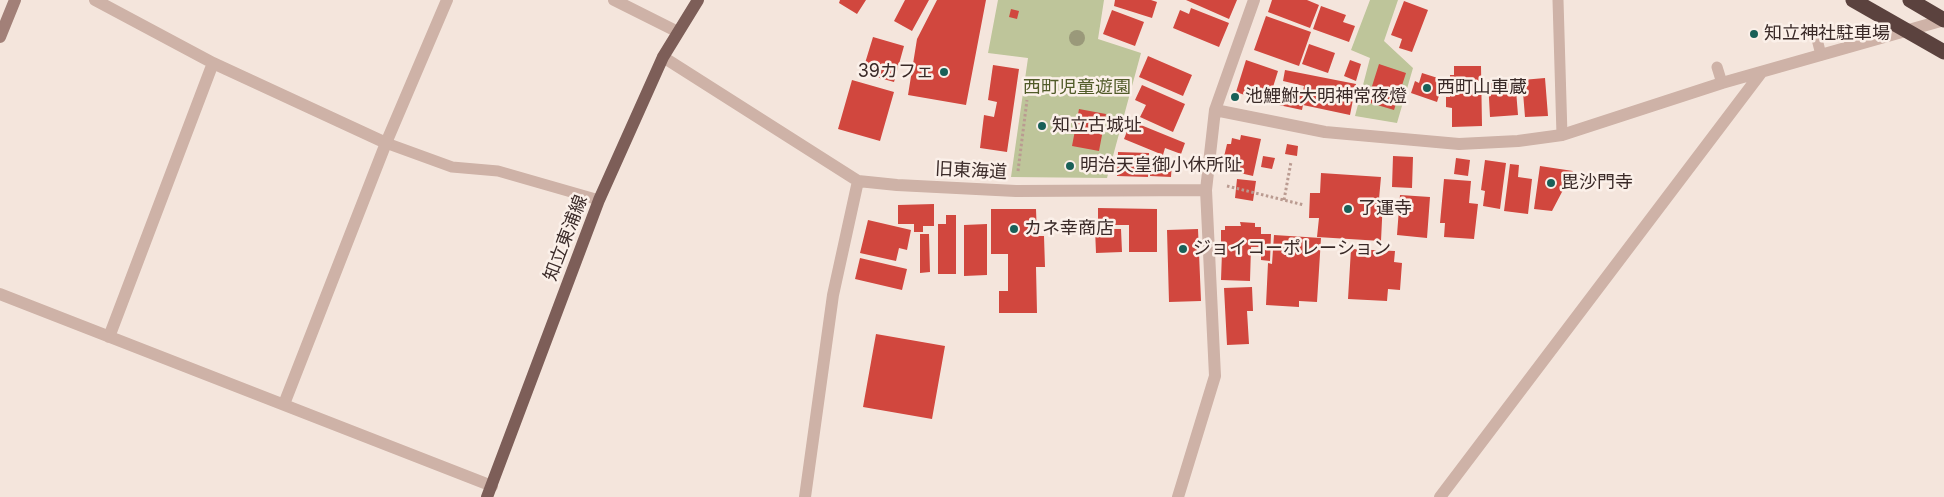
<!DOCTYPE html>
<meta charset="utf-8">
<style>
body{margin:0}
canvas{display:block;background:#f4e5dc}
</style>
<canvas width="1944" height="497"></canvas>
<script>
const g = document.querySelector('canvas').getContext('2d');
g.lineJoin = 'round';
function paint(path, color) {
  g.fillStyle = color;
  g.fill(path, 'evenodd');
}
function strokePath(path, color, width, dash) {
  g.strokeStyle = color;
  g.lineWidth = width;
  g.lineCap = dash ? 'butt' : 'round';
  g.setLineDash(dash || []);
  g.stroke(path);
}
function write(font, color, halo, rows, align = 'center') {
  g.font = font + ' Inter,"Noto Sans JP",sans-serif';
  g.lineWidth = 5;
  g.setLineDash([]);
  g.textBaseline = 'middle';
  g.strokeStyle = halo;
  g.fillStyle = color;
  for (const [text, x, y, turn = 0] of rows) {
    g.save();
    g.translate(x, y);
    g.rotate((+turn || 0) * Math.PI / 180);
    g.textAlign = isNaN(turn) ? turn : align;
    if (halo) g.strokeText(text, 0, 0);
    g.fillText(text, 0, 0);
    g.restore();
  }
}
paint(new Path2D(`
 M 998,0 L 1104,0 L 1098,39 L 1141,53 L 1107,178 L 1011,177 L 1028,58 L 988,53 Z
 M 1370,0 L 1398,0 L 1384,41 L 1413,68 L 1397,123 L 1355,116 L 1370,58 L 1351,50 Z`), '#bec59a');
paint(new Path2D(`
 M 840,0 L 866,0 L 857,14 L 839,3 Z
 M 905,0 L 929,0 L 912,31 L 894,21 Z
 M 937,0 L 986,0 L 966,105 L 908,95 L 917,39 Z
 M 1115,0 L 1151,0 L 1157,2 L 1152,18 L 1114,6 Z
 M 1186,0 L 1237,0 L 1229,19 Z
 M 1272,0 L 1307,0 L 1319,5 L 1310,28 L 1268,12 Z
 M 1404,1 L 1428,10 L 1412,52 L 1399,48 L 1402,39 L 1391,35 Z
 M 1321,6 L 1346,15 L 1343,22 L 1355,26 L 1349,42 L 1313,29 Z
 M 1191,8 L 1229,23 L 1219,47 L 1173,28 L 1180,10 L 1189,14 Z
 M 1011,9 L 1019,11 L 1017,19 L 1009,17 Z
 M 1112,10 L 1144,22 L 1135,46 L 1103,34 Z
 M 1266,16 L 1311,32 L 1299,66 L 1254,50 Z
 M 873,37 L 904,46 L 894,82 L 862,73 Z
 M 1309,44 L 1335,53 L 1328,73 L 1302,64 Z
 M 1148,56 L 1192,75 L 1183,96 L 1139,77 Z
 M 1246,60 L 1278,71 L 1268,103 L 1236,92 Z
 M 1350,60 L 1361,64 L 1356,81 L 1344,76 Z
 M 1379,64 L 1406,73 L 1394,110 L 1367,102 Z
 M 993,65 L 1019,69 L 1007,152 L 980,148 L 984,115 L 994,117 L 997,102 L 988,100 Z
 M 1454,66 L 1481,66 L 1482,126 L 1452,127 L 1452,108 L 1446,107 L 1446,97 L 1450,97 L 1450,75 L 1454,75 Z
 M 1285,70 L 1356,84 L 1350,115 L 1303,105 L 1302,110 L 1274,104 L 1275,94 L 1282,96 L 1283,93 L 1302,96 L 1304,86 L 1283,81 Z
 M 1422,73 L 1444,80 L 1437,102 L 1411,93 L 1415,81 L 1419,83 Z
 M 1515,78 L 1518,115 L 1490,117 L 1488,80 Z
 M 1545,78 L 1548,116 L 1525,117 L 1522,80 Z
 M 852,80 L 894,92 L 880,141 L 838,129 Z
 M 1142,85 L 1185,104 L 1173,132 L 1140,117 L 1146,105 L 1135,100 Z
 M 1079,109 L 1106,114 L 1099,151 L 1072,146 Z
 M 1131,121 L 1185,143 L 1181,154 L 1165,148 L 1163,155 L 1124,139 Z
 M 1241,135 L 1261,139 L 1253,176 L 1227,170 L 1229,162 L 1223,161 L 1227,144 L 1231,144 L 1232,138 L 1240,140 Z
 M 1287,144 L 1298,146 L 1297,156 L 1285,154 Z
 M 1118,152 L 1149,153 L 1148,177 L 1117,176 Z
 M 1263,156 L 1275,158 L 1272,169 L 1261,167 Z
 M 1393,156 L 1413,157 L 1412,188 L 1392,187 Z
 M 1456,158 L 1470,160 L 1468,176 L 1454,174 Z
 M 1485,160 L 1506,163 L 1500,209 L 1483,206 L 1485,191 L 1481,190 Z
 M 1151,162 L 1172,163 L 1171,177 L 1150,176 Z
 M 1510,164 L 1519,165 L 1518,177 L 1532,179 L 1528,214 L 1504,211 Z
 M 1540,166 L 1573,171 L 1552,211 L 1534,209 Z
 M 1321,173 L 1381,177 L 1379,199 L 1383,199 L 1381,241 L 1317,237 L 1319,218 L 1309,218 L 1310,193 L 1320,193 Z
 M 1237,179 L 1256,181 L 1253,201 L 1235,198 Z
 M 1444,179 L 1471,181 L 1469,203 L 1478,204 L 1474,239 L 1444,237 L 1445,223 L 1440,223 Z
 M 1400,195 L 1430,197 L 1427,238 L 1397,235 Z
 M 934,204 L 934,226 L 923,226 L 923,232 L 914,232 L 914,224 L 898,224 L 898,205 Z
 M 1098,208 L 1157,209 L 1157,252 L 1129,252 L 1129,225 L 1098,225 Z
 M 991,209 L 1036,209 L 1037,236 L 1044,236 L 1045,267 L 1036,267 L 1037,313 L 999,313 L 999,291 L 1008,291 L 1008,254 L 991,254 Z
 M 946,215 L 956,215 L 956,274 L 938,274 L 938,224 L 946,224 Z
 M 868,220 L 911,230 L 907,250 L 899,248 L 896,261 L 860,253 Z
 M 1240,222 L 1255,223 L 1255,227 L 1261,227 L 1261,234 L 1271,234 L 1270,261 L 1261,260 L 1261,247 L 1251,247 L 1250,281 L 1221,280 L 1222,252 L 1225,252 L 1225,244 L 1221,244 L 1221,230 L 1225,230 L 1225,226 L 1241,226 Z
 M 987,224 L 987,275 L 964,276 L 964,225 Z
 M 1095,229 L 1121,229 L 1122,252 L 1096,253 Z
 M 1198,229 L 1201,301 L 1169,302 L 1167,230 Z
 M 920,234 L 929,234 L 930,272 L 920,273 Z
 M 1274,235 L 1321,238 L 1317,302 L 1299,301 L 1299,307 L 1266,305 L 1268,263 L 1272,264 Z
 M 1351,249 L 1395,251 L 1394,262 L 1402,263 L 1400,290 L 1388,289 L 1387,301 L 1348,299 Z
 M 860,258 L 907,269 L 902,290 L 855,279 Z
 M 1252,287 L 1253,311 L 1247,311 L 1249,344 L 1227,345 L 1224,288 Z
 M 876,334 L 945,346 L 932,419 L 863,407 Z`), '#d1473e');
strokePath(new Path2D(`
 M 1018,171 L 1027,100
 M 1227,186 L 1304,205
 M 1284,200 L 1291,162`), '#ba9b91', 3, [2.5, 2.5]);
strokePath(new Path2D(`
 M 1558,0 L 1562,135
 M 1817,39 L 1821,55
 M 1717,67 L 1722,83
 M 386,143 L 452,167 L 498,171 L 599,200`), '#ceb2a7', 11);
strokePath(new Path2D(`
 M 95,0 L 213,63 L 386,143 L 447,0
 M 614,0 L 678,32
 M 663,57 L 858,181 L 897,185 L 1016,191 L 1206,190
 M 1215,110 L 1325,132 L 1459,144 L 1518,141 L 1562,135 L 1722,83 L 1944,20
 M 0,294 L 492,486
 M 109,337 L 213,63
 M 284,404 L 386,143
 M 805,497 L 833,295 L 858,181
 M 1178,497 L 1215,376 L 1206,190 L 1215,110 L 1254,0
 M 1440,497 L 1761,73`), '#ceb2a7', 12);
strokePath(new Path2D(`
 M 0,37 L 15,0`), '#a28078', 12);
strokePath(new Path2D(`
 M 487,497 L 599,200 L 663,57 L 698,0`), '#7d5e58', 12);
strokePath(new Path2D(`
 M 1853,0 L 1944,52
 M 1910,0 L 1944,20`), '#5b423e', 15);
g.fillStyle = '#9a997a';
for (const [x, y] of [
 [1077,38]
]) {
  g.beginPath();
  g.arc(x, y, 8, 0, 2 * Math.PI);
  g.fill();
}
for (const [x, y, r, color] of [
 [1754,34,5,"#196058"],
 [944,72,5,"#196058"],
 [1427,88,5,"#196058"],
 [1235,97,5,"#196058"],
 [1042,126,5,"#196058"],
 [1070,166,5,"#196058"],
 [1551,183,5,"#196058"],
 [1348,209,5,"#196058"],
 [1014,229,5,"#196058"],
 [1183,249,5,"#196058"]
]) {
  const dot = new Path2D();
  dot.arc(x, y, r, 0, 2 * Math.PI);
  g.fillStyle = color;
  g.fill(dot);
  strokePath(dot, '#fbf0e9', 2);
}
write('18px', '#3a2a28', '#fbf0e9', [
 ["知立神社駐車場",1764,34],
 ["39カフェ",934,72,"right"],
 ["西町山車蔵",1437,88],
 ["池鯉鮒大明神常夜燈",1245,97],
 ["知立古城址",1052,126],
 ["明治天皇御小休所阯",1080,166],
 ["毘沙門寺",1561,183],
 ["了運寺",1358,209],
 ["カネ幸商店",1024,229],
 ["ジョイコーポレーション",1193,249]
], 'left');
write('18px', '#515b29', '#fbf0e9', [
 ["西町児童遊園",1077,88]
]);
write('18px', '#3a2a28', '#fbf0e9', [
 ["旧東海道",971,171,3],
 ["知立東浦線",566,238,-69]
]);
</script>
